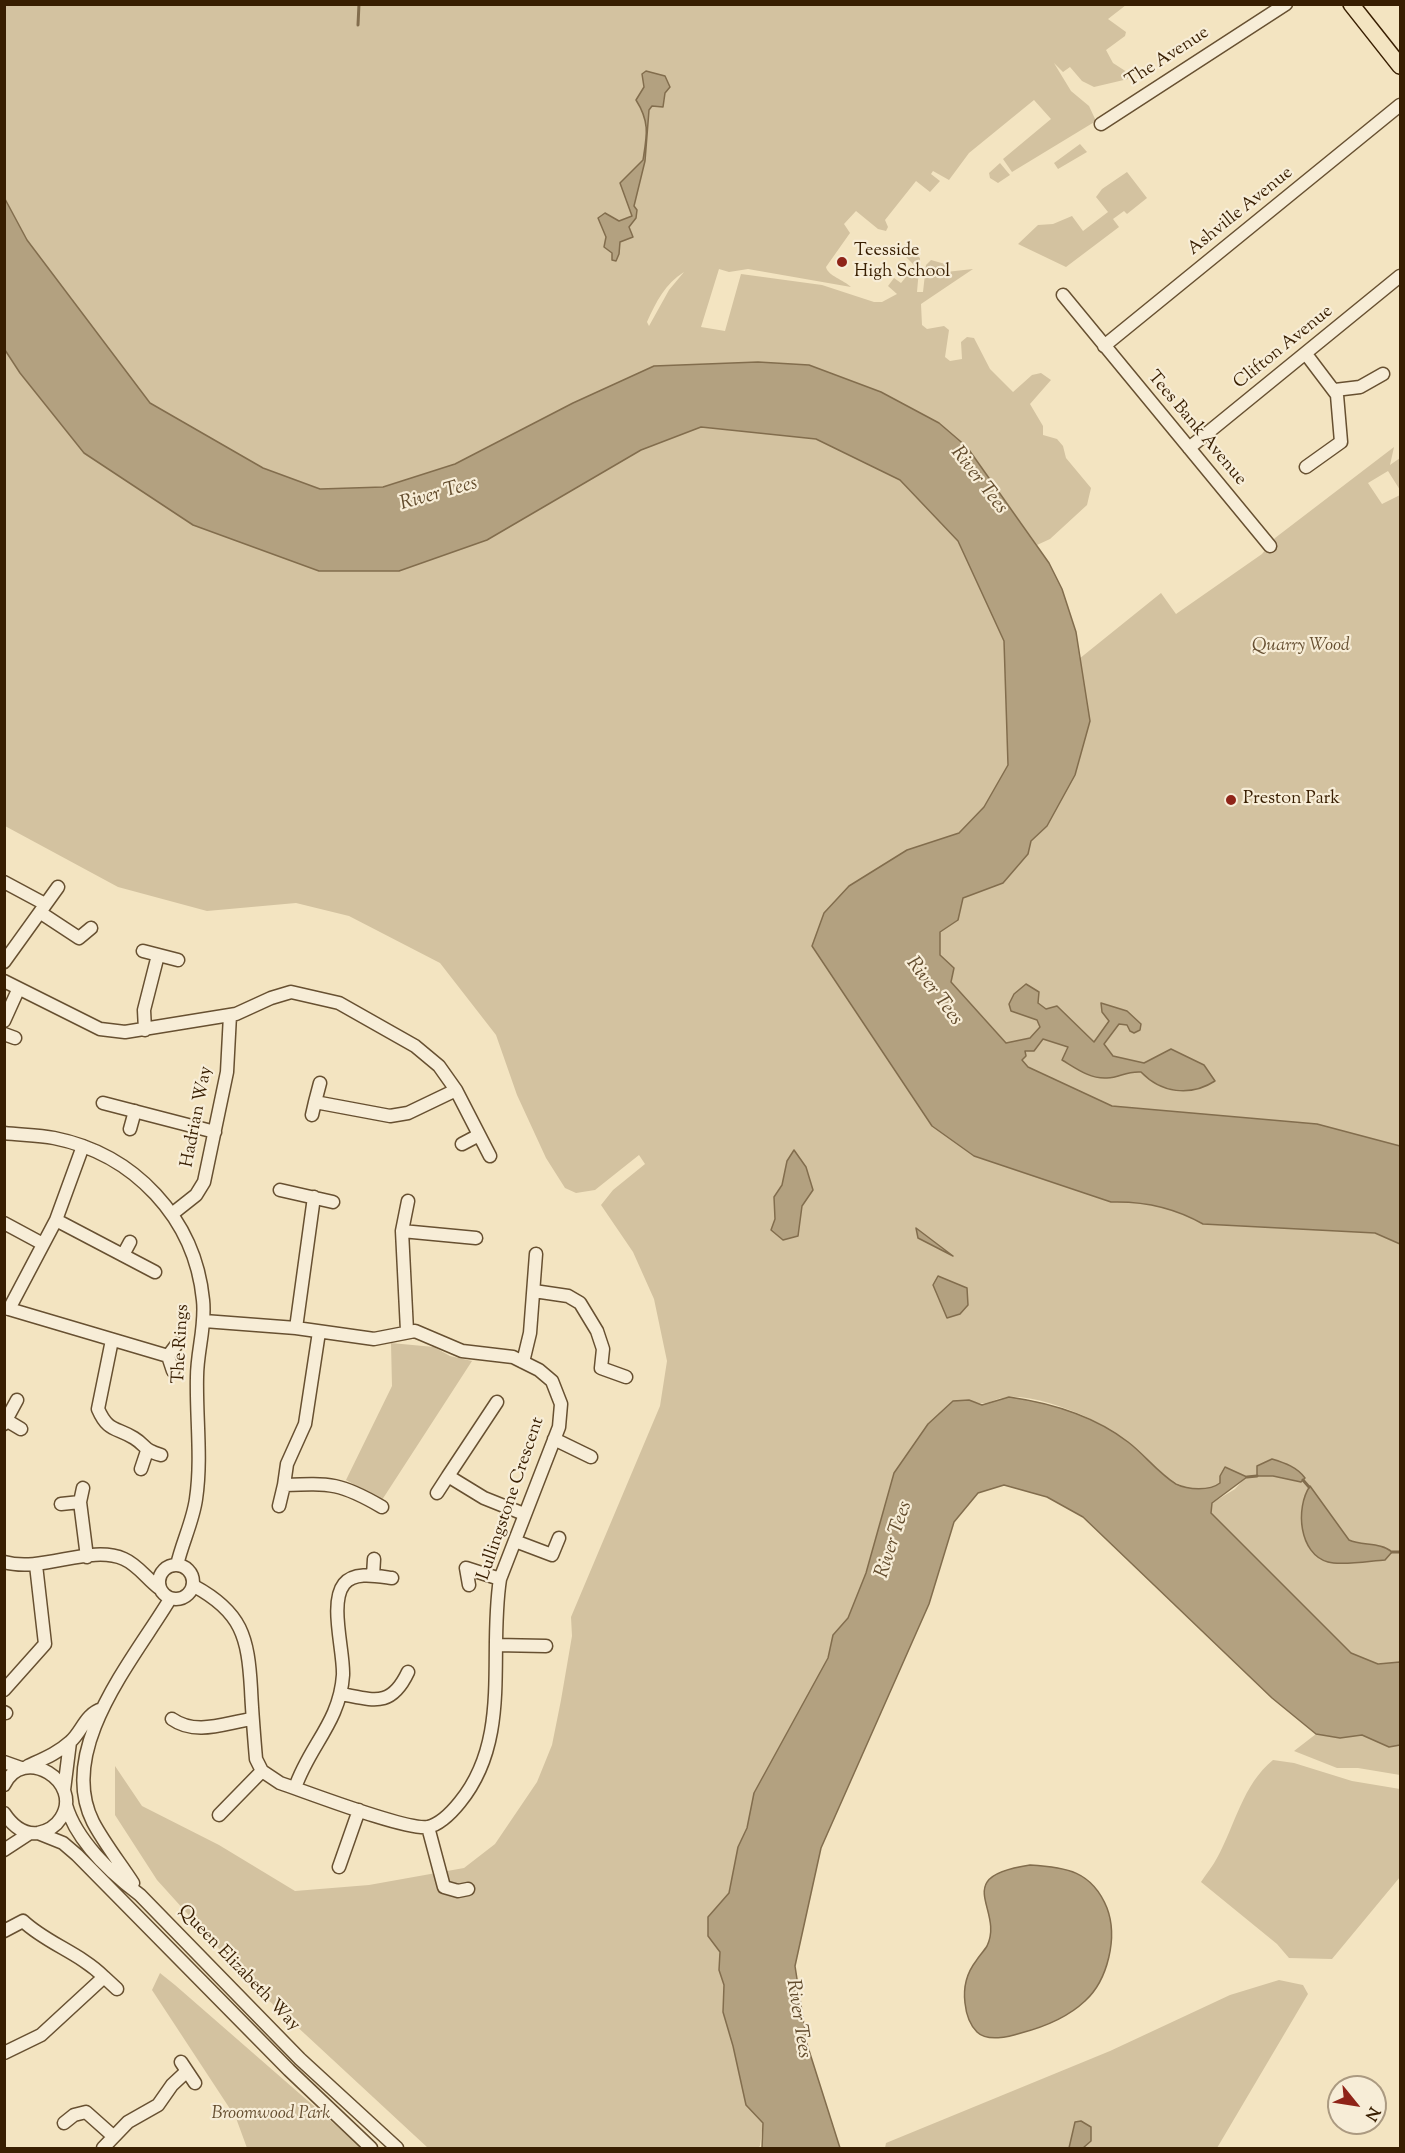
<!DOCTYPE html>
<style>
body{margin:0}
#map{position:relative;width:1405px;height:2153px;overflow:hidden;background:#f3e4c1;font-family:"Sorts Mill Goudy",serif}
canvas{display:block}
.frame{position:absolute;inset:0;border:6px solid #381e01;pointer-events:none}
.north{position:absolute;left:1327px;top:2075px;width:60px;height:60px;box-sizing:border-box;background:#f7edd7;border:2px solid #ab9a81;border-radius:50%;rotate:120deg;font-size:16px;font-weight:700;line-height:24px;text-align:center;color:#381e01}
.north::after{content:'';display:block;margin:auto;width:21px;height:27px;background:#8f2418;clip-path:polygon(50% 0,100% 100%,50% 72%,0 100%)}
</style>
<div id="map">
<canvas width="1405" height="2153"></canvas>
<div class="frame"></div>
<div class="north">N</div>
</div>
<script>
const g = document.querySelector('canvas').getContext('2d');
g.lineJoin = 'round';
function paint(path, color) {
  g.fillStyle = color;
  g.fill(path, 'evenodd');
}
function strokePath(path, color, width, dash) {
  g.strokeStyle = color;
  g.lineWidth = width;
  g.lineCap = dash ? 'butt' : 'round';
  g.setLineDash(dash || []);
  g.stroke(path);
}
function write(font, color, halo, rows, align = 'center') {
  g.font = font + ' "Sorts Mill Goudy",serif';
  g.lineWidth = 4.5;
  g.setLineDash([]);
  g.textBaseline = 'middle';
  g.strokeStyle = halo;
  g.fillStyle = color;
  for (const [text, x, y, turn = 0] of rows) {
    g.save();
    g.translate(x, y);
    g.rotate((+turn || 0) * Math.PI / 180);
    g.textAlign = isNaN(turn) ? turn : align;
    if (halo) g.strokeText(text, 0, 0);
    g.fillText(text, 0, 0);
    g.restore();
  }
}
paint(new Path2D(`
 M 4,5 L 1126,5 L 1108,19 L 1126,32 L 1125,36 L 1106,50 L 1113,63 L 1130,74 L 1128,79 L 1094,87 L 1082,81 L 1070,67 L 1063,72 L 1054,63 L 1071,91 L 1089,106 L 1096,121 L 1012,172 L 1003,159 L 1051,119 L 1034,100 L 969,153 L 949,180 L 933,171 L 931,174 L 940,181 L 930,192 L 916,181 L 885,220 L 888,227 L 886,231 L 878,229 L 856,211 L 844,224 L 850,233 L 826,267 C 828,276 844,280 851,287 L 748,269 L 729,272 L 719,269 L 701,327 L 725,331 L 741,274 L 822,285 L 874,302 L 882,302 L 897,294 L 888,286 L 894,278 L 901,283 L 915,266 L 906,257 L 912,251 L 920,258 L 917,292 L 923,292 L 926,265 L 931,260 L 945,264 L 946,272 L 973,269 L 921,304 L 922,325 L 927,329 L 944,326 L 949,330 L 945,357 L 950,361 L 962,359 L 961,342 L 967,337 L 974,338 L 990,369 L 1013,392 L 1032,375 L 1041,373 L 1051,380 L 1030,404 L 1043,426 L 1043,435 L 1057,439 L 1063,446 L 1066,458 L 1091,488 L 1087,505 L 1050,539 L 1037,545 L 967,447 L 939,423 L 881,392 L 809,365 L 758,362 L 654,366 L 573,403 L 455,464 L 383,487 L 320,489 L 263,468 L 150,403 L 27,240 L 5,199 ZM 684,272 L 669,290 L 649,326 L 647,322 C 656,302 665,284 684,272 Z
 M 1080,144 L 1087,152 L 1058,169 L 1054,163 Z
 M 1000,163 L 1010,175 L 998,183 L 990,178 L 989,173 Z
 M 1127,172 L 1147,198 L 1127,214 L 1124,211 L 1113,219 L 1119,227 L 1066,267 L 1018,244 L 1038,225 L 1053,224 L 1072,216 L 1083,231 L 1108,212 L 1096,197 L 1102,189 Z
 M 5,350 L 20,373 L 84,453 L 487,540 L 641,450 L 701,427 L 816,439 L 900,480 L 958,541 L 1004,641 L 1008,765 L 984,807 L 959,833 L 907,850 L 878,1042 L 932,1126 L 1075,1189 L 1111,1202 L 1129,1201 L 1182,1211 L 1203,1224 L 1375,1233 L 1400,1244 L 1400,1662 L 1378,1664 L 1351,1653 L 1211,1513 L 1212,1503 L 1235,1489 L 1247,1476 C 1230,1481 1212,1491 1194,1489 C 1167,1485 1148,1457 1127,1442 C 1105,1424 1076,1411 1049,1403 C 1038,1400 1020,1396 1008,1397 C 990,1399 988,1408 969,1400 L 866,1573 L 848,1618 L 833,1635 L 828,1658 L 754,1793 L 747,1828 L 738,1847 L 729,1893 L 708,1917 L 708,1936 L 720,1951 L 719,1970 L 724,1985 L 723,2012 L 733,2046 L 746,2104 L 763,2123 L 760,2146 L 758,2148 L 428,2148 L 251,1984 L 157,1880 L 115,1815 L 115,1766 L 142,1806 L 219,1845 L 295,1891 L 369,1885 L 464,1868 L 495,1844 L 537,1782 L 552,1745 L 561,1700 L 572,1636 L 571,1617 L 660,1406 L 667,1361 L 654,1299 L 633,1252 L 601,1205 L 613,1190 L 645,1164 L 639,1155 L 595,1190 L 576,1193 L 565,1188 L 546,1158 L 517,1095 L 496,1035 L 440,963 L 349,916 L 296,903 L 207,911 L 118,887 L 5,826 Z
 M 1394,447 L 1390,465 L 1400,458 L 1400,490 L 1388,471 L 1368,483 L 1382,504 L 1400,495 L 1400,1146 L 1317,1124 L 1112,1106 L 1028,1067 L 951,982 L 940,955 L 940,932 L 958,920 L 963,898 L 1003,883 L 1028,854 L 1031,841 L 1047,826 L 1090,721 L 1079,659 L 1161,593 L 1176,614 L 1262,554 L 1275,538 Z
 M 391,1343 L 434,1347 L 450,1356 L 472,1361 L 382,1500 L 346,1480 L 392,1386 Z
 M 1316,1734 L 1340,1738 L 1362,1735 L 1389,1746 L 1400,1745 L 1400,1775 L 1358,1768 L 1337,1768 L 1294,1751 Z
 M 1273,1760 L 1294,1763 L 1352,1781 L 1400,1789 L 1400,1877 L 1332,1959 L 1289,1958 L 1277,1944 L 1201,1882 C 1206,1874 1213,1866 1217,1858 C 1235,1825 1243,1784 1273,1760 Z
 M 160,1973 L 175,1985 L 362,2148 L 247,2148 L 236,2118 L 152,1990 Z
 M 1279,1980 L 1303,1985 L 1308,1994 L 1217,2148 L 885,2148 L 886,2143 L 1110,2051 L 1230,1995 Z`), '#d3c2a0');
const water = new Path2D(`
 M 646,71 L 665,76 L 670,87 L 665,93 L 663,107 L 652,106 L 649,110 L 645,161 L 634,206 L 637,210 L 636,218 L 629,227 L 633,237 L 620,242 L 619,254 L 616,261 L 612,260 L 612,253 L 604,247 L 606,237 L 598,218 L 605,213 L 619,221 L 632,216 L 620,183 L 643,160 C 647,135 650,122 636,100 L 644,87 L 642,74 Z
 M 5,199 L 27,240 L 150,403 L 263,468 L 320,489 L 383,487 L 455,464 L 573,403 L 654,366 L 758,362 L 809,365 L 881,392 L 939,423 L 967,447 L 1049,563 L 1062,589 L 1076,632 L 1090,721 L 1075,775 L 1047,826 L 1031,841 L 1028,854 L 1003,883 L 963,898 L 958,920 L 940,932 L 940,955 L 954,968 L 951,982 L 1006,1043 L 1030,1038 L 1040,1027 L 1037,1020 L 1011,1011 L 1009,1004 L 1014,994 L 1026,984 L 1039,992 L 1038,1003 L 1046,1009 L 1057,1006 L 1094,1042 L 1109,1021 L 1102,1012 L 1101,1003 L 1127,1011 L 1141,1024 L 1140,1030 L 1134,1033 L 1130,1031 L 1127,1025 L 1119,1024 L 1104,1044 L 1113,1056 L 1144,1063 L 1171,1049 L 1204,1065 L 1215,1081 C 1190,1097 1161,1093 1141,1072 C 1125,1071 1120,1078 1107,1078 C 1090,1079 1077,1069 1062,1060 L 1068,1047 L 1043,1039 L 1034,1051 L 1025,1051 L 1026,1056 L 1022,1060 L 1028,1067 L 1112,1106 L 1317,1124 L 1400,1146 L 1400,1244 L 1375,1233 L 1203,1224 C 1175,1208 1144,1201 1111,1202 L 974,1156 L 932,1126 L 812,946 L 824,913 L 849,886 L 907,850 L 959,833 L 984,807 L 1008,765 L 1004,641 L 958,541 L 900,480 L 816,439 L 701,427 L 641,450 L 487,540 L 399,571 L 319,571 L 193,525 L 84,453 L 20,373 L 5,350 Z
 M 794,1150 L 806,1167 L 813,1190 L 802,1206 L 798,1236 L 783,1240 L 771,1230 L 775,1219 L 774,1197 L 782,1185 L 787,1161 Z
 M 916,1228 L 953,1256 L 918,1238 Z
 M 938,1276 L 967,1288 L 968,1305 L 960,1314 L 947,1318 L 933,1285 Z
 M 1009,1397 C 1051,1403 1093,1415 1128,1442 C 1144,1454 1158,1473 1176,1484 C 1188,1490 1210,1491 1220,1483 L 1220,1476 L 1225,1467 L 1247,1477 L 1212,1503 L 1211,1513 L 1351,1653 L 1378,1664 L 1400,1662 L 1400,1745 L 1389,1747 L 1362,1735 L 1340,1738 L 1316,1734 L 1272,1698 L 1083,1517 L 1047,1497 L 1004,1485 L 978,1493 L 954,1522 L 929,1604 L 821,1848 L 795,1966 L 807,2044 L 840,2148 L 762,2148 L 763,2123 L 746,2105 L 733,2046 L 723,2012 L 724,1985 L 719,1970 L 720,1952 L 708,1936 L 708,1917 L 729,1893 L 738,1847 L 747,1828 L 754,1793 L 828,1658 L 833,1635 L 848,1618 L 866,1573 L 894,1473 L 928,1424 L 953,1401 L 969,1400 L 982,1405 Z
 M 1272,1459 C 1285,1463 1297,1467 1305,1478 L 1301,1482 L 1273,1476 L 1257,1476 L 1257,1466 Z
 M 1310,1486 L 1349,1540 C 1362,1546 1381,1542 1392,1552 L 1385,1560 C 1370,1561 1341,1566 1328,1562 C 1299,1554 1295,1508 1310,1486 Z
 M 1030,1865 C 1066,1867 1092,1871 1107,1908 C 1118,1937 1108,1980 1085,2001 C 1067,2018 1044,2027 1021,2033 C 1009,2037 987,2042 977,2032 C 969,2024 966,2013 965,2003 C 963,1987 966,1974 976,1961 C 979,1956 984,1951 987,1946 C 1005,1909 948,1877 1030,1865 Z
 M 1081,2121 L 1091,2127 L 1091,2141 L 1083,2148 L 1069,2148 L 1075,2122 Z`);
paint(water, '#b3a180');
strokePath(water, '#826d4d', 1.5);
strokePath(new Path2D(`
 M 358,25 L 359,4
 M 1247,1477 L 1257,1476
 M 1303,1480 L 1309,1487
 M 1392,1552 L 1400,1552`), '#826d4d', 3);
const minor = new Path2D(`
 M 1101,124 L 1286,4
 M 1063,295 L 1270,546
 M 1104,346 L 1400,105
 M 1306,354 L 1337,395 L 1341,442 L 1306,467
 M 1335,390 L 1360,387 L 1383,374
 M 1189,448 L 1400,276
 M 4,882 L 45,904
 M 41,913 L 79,938 L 91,928
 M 143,951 L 178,960
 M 4,962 L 58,887
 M 4,981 L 100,1029 L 125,1032 L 236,1014 L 271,998 L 291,992 L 339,1003 L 415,1046 L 439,1066 L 456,1090 L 490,1156
 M 4,1021 L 18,990
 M 145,1030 L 144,1010 L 158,955
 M 4,1034 L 15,1038
 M 315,1102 L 320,1083
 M 103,1103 L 215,1132
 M 312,1115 L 315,1102 L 390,1116 L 408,1113 L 456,1090
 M 130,1129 L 135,1111
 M 4,1133 C 21,1135 38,1135 54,1138 C 134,1154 195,1218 203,1300 C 206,1326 197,1351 197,1377 C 196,1417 202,1459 196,1499 C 193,1521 182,1543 177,1565
 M 462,1144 L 479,1135
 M 280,1190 L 333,1202
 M 172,1214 L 196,1195 L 204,1182 L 227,1072 L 230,1015
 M 56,1220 L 155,1272
 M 4,1223 L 43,1244
 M 402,1231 L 476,1238
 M 123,1255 L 130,1242
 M 534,1291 L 568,1296 L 580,1303 L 597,1331 L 603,1349 L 601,1368 L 626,1377
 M 4,1308 L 9,1309 L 56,1220 L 83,1146
 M 9,1309 L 168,1356 L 173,1371
 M 296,1328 L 314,1197
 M 407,1331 L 402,1231 L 408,1201
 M 319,1332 L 305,1424 L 287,1464 L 284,1485 C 331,1483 341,1483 382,1507
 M 112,1340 L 98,1409 C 108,1432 116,1427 134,1438 C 147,1446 143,1450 161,1455
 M 168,1356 L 177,1344
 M 523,1362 L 530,1333 L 536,1254
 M 6,1420 L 21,1429
 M 4,1424 L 17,1400
 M 554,1439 L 591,1457
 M 141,1469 L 147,1451
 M 448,1476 L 497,1402
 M 83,1488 L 80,1502 L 87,1557
 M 437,1493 L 448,1476 L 484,1498 L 524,1514
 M 61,1504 L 80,1502
 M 279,1506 L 284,1485
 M 515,1541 L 552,1555 L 559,1538
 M 4,1562 C 43,1573 90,1544 124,1559 C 138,1565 147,1579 159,1588
 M159 1582a17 17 0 1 1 34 0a17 17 0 1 1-34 0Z
 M 373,1576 L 374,1559
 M 469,1585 L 466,1568 L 500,1579
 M 194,1586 C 242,1612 248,1637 251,1689 C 252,1712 254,1735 256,1759 L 262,1771 L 280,1783 C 307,1792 407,1831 428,1827 C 441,1824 452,1812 460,1802 C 512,1738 488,1655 500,1579 L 559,1427 L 561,1404 L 552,1381 L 539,1370 L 513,1357 L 462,1351 L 415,1331 L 374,1339 L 296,1328 L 204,1321
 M 496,1645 L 546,1646
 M 4,1690 L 45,1644 L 36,1565
 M 341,1694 C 374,1700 391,1708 408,1672
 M 4,1712 L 6,1713
 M 172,1719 C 196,1736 225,1723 252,1719
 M 4,1762 L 21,1768
 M 28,1766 C 43,1759 58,1753 70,1742 C 82,1732 85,1714 102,1709
 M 4,1785 C 23,1744 84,1782 61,1818 C 56,1826 48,1831 38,1833 C 23,1835 12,1825 4,1813
 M 295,1788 C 309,1746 340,1722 343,1675 C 344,1651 329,1603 344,1584 C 354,1571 377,1576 392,1578
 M 64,1790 L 70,1742
 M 66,1805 C 76,1840 111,1873 140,1895 L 300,2059 L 397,2148
 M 219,1815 L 262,1771
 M 428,1827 L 444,1887 L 458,1891 L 468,1889
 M 38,1833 L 63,1843 L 77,1855 L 289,2070 L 371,2148
 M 4,1850 L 30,1833
 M 339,1867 L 359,1810
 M 133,1883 C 120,1863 104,1843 93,1822 C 56,1749 134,1659 170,1599
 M 4,1931 L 23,1921 C 46,1943 80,1953 104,1977 L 41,2035 L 4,2053
 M 104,1977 L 117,1989
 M 187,2071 L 195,2083
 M 64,2123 L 74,2115 L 86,2112 L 113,2136
 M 103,2148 L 128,2122 L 158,2105 L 172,2085 L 187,2071 L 181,2062`);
const major = new Path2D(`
 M 1351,4 L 1400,66`);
strokePath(minor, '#675031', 15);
strokePath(major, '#381e01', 18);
strokePath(minor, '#f7edd7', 12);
strokePath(major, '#f3e4c1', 15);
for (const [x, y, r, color] of [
 [842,262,6,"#8f2418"],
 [1231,800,6,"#8f2418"]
]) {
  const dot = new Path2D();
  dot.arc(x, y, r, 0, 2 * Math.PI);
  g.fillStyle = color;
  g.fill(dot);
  strokePath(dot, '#f7edd7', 2);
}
write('18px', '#381e01', '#f7edd7', [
 ["The Avenue",1168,58,-33],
 ["Ashville Avenue",1241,212,-39],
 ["Clifton Avenue",1284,348,-39],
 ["Tees Bank Avenue",1196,429,50],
 ["Hadrian Way",198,1117,-79],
 ["The Rings",182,1344,-87],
 ["Lullingstone Crescent",512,1499,-71],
 ["Queen Elizabeth Way",238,1969,46]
]);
write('18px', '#381e01', '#f7edd7', [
 ["Teesside",854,252],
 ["High School",854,273],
 ["Preston Park",1243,800]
], 'left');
write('italic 18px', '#664f31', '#f7edd7', [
 ["Quarry Wood",1301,647],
 ["Broomwood Park",271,2115]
]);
write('italic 20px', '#634c2d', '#f7edd7', [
 ["River Tees",978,481,52],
 ["River Tees",439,495,-16],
 ["River Tees",933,992,53],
 ["River Tees",895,1540,-72],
 ["River Tees",797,2019,81]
]);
</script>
